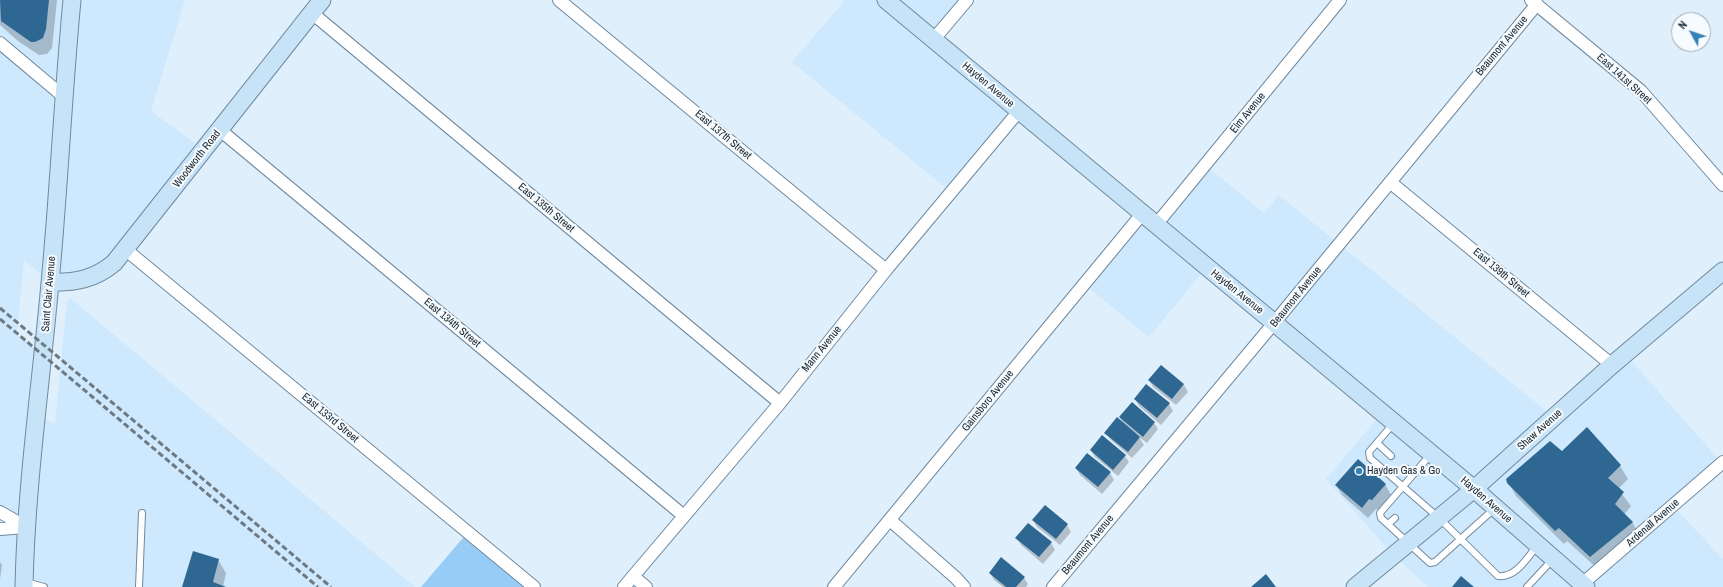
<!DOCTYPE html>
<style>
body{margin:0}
#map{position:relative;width:1723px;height:587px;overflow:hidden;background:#dfeffc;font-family:"Archivo Narrow",sans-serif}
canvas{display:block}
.north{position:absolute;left:1671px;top:12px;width:40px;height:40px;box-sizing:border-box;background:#f5fbff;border:1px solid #a0a8ad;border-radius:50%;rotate:310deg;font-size:11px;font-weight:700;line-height:16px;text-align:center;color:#212b33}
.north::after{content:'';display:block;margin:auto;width:14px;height:18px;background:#3881b5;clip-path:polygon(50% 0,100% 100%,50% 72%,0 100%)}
</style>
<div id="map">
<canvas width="1723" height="587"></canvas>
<div class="north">N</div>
</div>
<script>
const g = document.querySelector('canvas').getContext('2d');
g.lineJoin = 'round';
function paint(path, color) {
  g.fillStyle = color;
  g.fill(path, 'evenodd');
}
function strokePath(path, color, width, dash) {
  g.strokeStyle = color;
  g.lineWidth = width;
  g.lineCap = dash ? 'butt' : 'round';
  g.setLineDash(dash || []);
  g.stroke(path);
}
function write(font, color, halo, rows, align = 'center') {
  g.font = font + ' "Archivo Narrow",sans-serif';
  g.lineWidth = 4;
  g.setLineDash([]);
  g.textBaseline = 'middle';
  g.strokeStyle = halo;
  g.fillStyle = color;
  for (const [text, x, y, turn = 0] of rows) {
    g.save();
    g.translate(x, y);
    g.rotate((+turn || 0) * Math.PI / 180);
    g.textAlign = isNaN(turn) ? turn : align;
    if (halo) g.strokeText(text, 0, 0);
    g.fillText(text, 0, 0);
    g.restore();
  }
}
paint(new Path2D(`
 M 0,0 L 185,0 L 151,111 L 204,150 L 114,263 L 50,282 L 24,260 L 17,334 L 43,356 L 37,415 L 55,424 L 67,302 L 70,298 L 415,587 L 0,587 L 0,529 L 25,527 L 0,512 Z
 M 845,0 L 967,0 L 934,40 L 1019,111 L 951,192 L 792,62 Z
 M 1205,165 L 1264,213 L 1279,195 L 1339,244 L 1554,417 L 1625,354 L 1722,463 L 1673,506 L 1723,559 L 1723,587 L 1428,587 L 1393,555 L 1326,479 L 1382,413 L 1206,268 L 1149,337 L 1084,284 L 1142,214 L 1155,225 Z`), '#cee8fd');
paint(new Path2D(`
 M 468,532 L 534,587 L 421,587 Z`), '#97ccf7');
paint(new Path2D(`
 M 0,0 L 57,0 L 52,48 L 47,54 L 39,55 L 18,41 L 0,25 Z
 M 1161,366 L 1184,385 L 1188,392 L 1176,405 L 1153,387 L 1149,380 Z
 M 1135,399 L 1169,404 L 1173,411 L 1161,425 L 1139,406 Z
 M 1120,418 L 1154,423 L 1158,429 L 1147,443 L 1139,437 L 1144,445 L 1132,458 L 1110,439 L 1106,433 L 1125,425 Z
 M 1091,451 L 1125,456 L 1129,462 L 1118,476 L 1095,457 Z
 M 1562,452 L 1620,466 L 1628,479 L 1618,489 L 1631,506 L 1624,515 L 1632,522 L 1640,536 L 1599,570 L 1567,541 L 1564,544 L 1516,496 L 1508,482 Z
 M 1076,468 L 1110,473 L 1114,480 L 1102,494 L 1080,475 Z
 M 1385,484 L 1391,495 L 1378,510 L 1376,509 L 1368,518 L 1342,495 L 1336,485 Z
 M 1045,506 L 1067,525 L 1071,532 L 1060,545 L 1037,527 L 1033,520 Z
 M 1017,538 L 1051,543 L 1055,550 L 1043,564 L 1021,545 Z
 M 218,560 L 226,573 L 223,587 L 183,587 Z
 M 0,562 L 2,565 L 0,579 Z
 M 990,573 L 1024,578 L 1028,584 L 1026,587 L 1003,587 L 994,580 Z`), '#0003');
paint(new Path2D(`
 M 0,0 L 49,0 L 46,29 L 43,38 L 35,42 L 31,42 L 1,21 Z
 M 1161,365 L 1184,384 L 1172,399 L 1148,380 Z
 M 1146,384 L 1170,403 L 1157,418 L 1134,399 Z
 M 1132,402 L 1155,422 L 1143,437 L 1119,417 Z
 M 1117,417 L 1140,437 L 1128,452 L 1104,433 Z
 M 1587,427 L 1621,465 L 1608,478 L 1624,492 L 1615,504 L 1633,522 L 1590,557 L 1559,528 L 1555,531 L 1507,483 L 1506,479 L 1550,441 L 1562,451 Z
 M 1102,435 L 1126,455 L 1113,470 L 1090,450 Z
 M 1087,453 L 1111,472 L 1098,487 L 1075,468 Z
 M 1358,459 L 1386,484 L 1372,500 L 1369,499 L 1362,508 L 1335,485 Z
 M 1045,505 L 1068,524 L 1056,539 L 1032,520 Z
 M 1028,523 L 1052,542 L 1039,557 L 1015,538 Z
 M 193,551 L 219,559 L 213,582 L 226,587 L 182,587 Z
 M 1001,557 L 1025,577 L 1016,587 L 1006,587 L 989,573 Z
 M 1266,574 L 1276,587 L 1251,587 Z
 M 1461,576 L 1474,587 L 1452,587 Z`), '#2e6892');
const lane = new Path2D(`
 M 1393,424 L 1369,452 L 1370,458 L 1439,518 L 1498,576 C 1516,578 1527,558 1537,546
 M 1377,443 L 1391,456
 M 1431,454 L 1380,513 L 1381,518 L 1430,563 L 1435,562 L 1494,509
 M 1407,469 L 1413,475
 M 1388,524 L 1395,518
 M 26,582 L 44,587
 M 139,587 L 142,513
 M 1527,587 L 1553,559`);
const street = new Path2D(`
 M 559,0 L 886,270
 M 1531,0 L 1641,91 L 1723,185
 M 312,13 L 780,403
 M 934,39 L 967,0
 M 0,43 L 63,96
 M 220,130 L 684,516
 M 1390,182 L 1612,365
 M 1155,226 L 1340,0
 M 125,249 L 534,587
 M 0,512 L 26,527
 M 890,520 L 956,578 L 964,587
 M 0,529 L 26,527
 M 633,576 L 646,587
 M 1582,584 L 1723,462
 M 624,587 L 780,403 L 886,270 L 1019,111
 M 834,587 L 1142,214
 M 1053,587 L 1274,323 L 1537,4`);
const secondary = new Path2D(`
 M 886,0 L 1474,489 L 1586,587
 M 50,282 C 75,283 95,279 114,263 L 322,0
 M 24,587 C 26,485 41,384 50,283 C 59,189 63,94 72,0
 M 1355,587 L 1474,489 L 1612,365 L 1723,271`);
strokePath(lane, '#71899d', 8);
strokePath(street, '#71899d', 14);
strokePath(secondary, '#71899d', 19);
strokePath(lane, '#fff', 6);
strokePath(street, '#fff', 12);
strokePath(secondary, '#c7e3f7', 17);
strokePath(new Path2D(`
 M 0,308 L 331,587
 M 0,319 L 318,587`), '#6d7983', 3, [6, 3]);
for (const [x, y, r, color] of [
 [1359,471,4,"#3881b5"]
]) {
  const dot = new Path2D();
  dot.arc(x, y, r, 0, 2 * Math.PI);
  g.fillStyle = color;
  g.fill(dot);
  strokePath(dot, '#f5fbff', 1.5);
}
write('11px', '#212b33', '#f5fbff', [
 ["Beaumont Avenue",1502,46,-50],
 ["East 141st Street",1624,79,42],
 ["Hayden Avenue",988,85,40],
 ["Elm Avenue",1248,113,-51],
 ["East 137th Street",723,135,40],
 ["Woodworth Road",197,159,-52],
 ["East 135th Street",546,208,40],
 ["East 139th Street",1501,273,40],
 ["Hayden Avenue",1237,292,39],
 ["Saint Clair Avenue",49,294,-85],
 ["Beaumont Avenue",1296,297,-51],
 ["East 134th Street",452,323,40],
 ["Mann Avenue",822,349,-51],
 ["Gainsboro Avenue",988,401,-51],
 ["East 133rd Street",330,418,40],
 ["Shaw Avenue",1540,430,-42],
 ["Hayden Avenue",1486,500,41],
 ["Ardenall Avenue",1653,523,-41],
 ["Beaumont Avenue",1088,545,-50]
]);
write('11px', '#212b33', '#f5fbff', [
 ["Hayden Gas & Go",1367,471]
], 'left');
</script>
